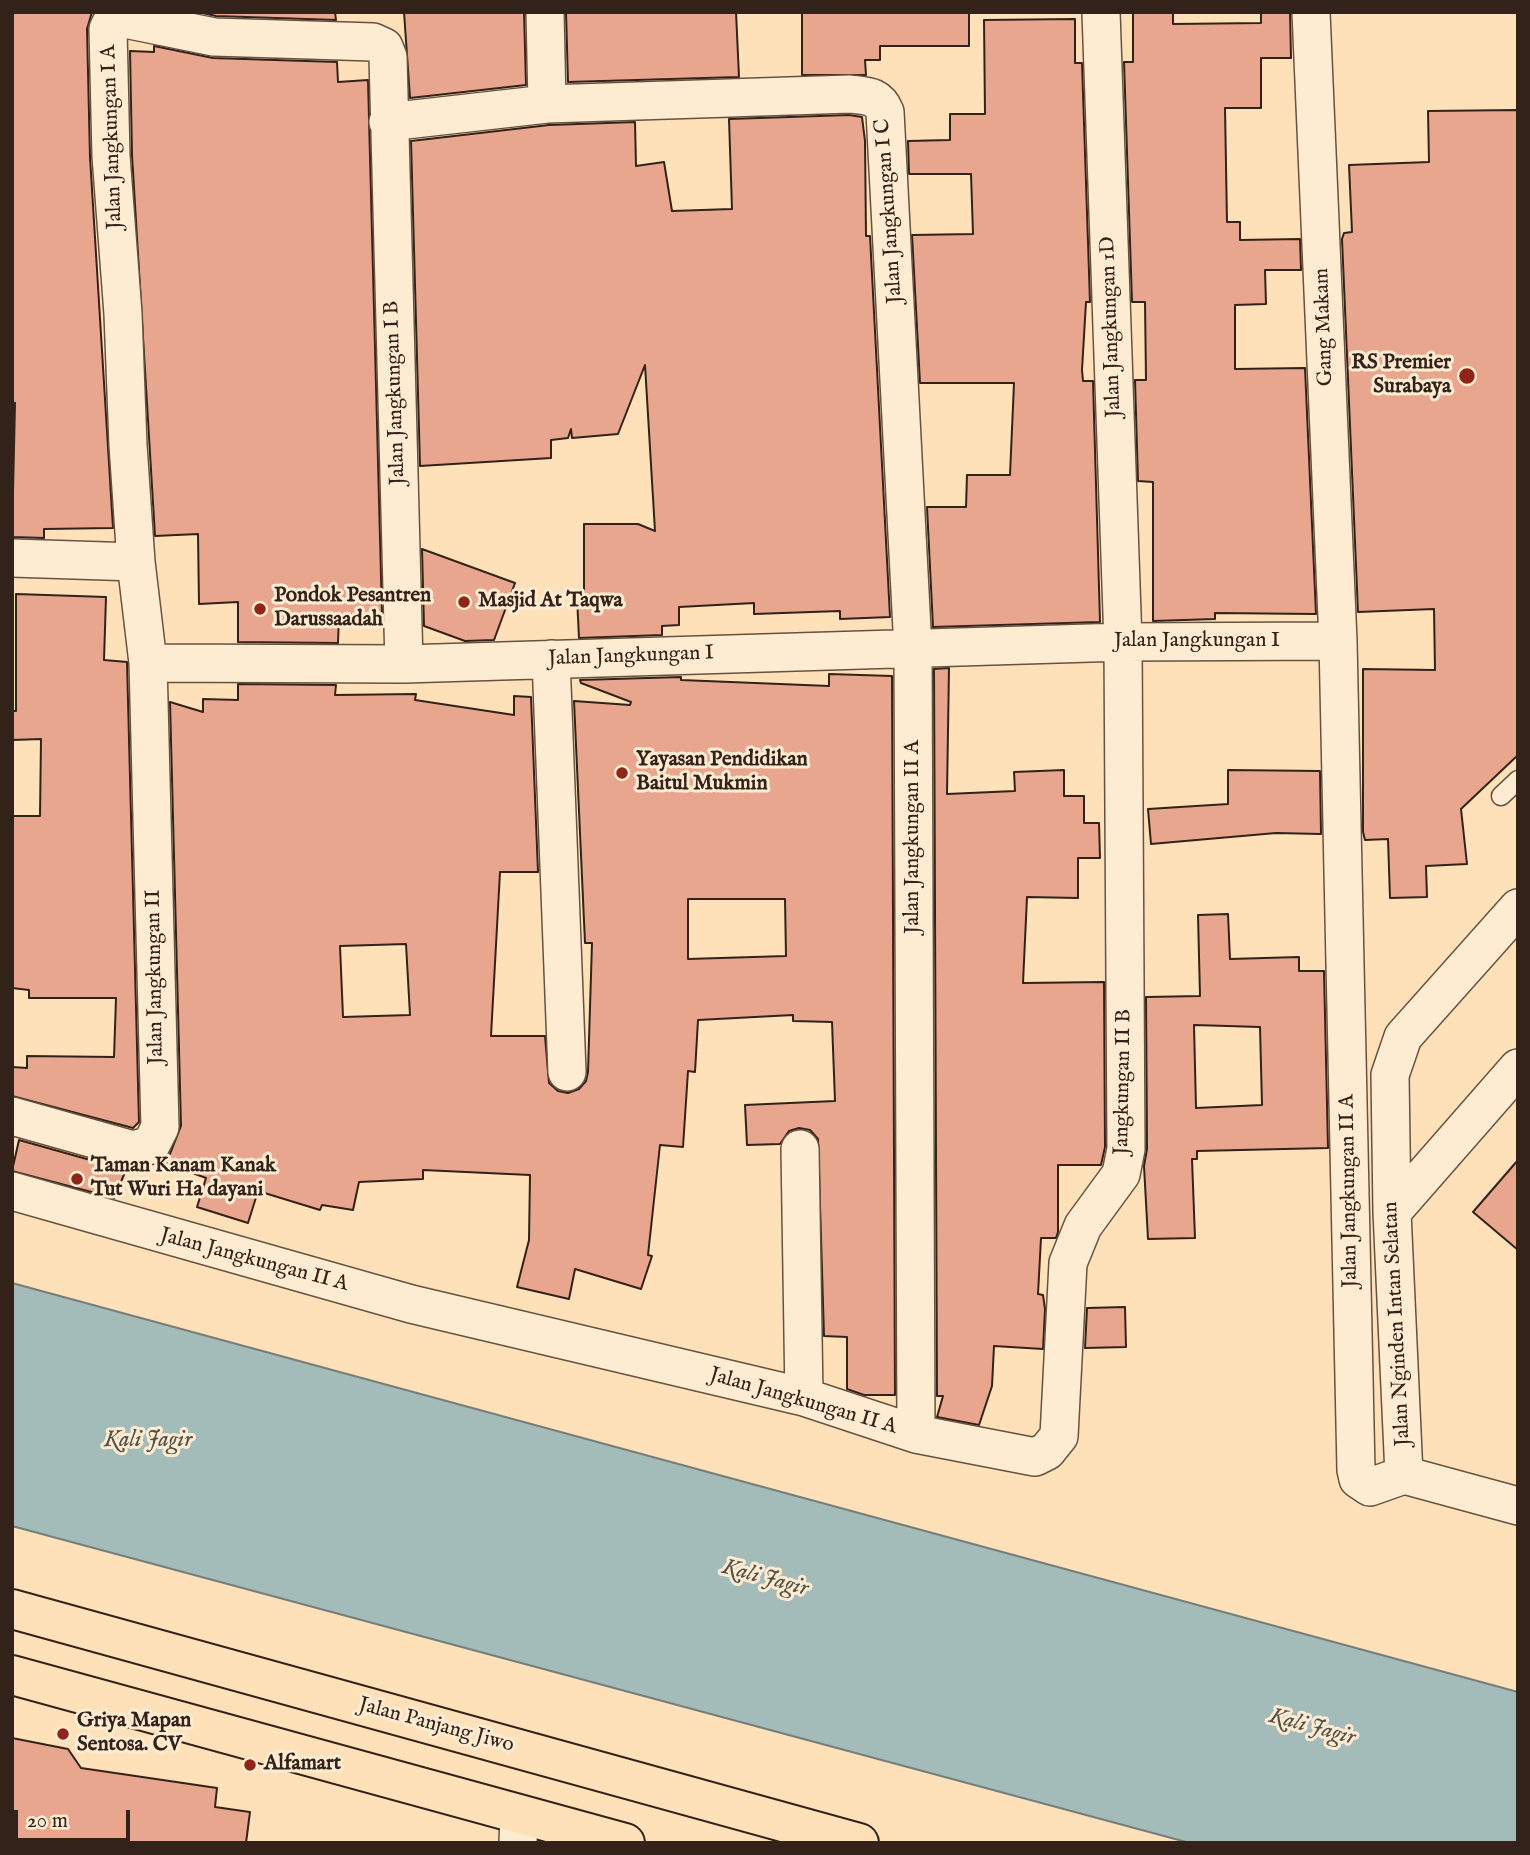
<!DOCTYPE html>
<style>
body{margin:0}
#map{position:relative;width:1530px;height:1855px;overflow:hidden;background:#fee1b9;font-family:"IM FELL English",serif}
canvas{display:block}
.frame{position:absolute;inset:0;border:14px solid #332219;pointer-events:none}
.scale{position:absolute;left:14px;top:1810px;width:116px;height:32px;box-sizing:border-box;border:4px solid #332219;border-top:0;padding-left:9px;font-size:21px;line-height:24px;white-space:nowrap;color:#332219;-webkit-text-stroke:5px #feecd2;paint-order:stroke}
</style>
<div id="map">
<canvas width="1530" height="1855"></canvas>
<div class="frame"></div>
<div class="scale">20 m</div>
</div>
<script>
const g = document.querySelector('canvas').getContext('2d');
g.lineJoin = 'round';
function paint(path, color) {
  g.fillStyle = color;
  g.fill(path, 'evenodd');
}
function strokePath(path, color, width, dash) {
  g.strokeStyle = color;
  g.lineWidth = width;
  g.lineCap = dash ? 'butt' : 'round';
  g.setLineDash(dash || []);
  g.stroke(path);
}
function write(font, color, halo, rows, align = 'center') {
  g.font = font + ' "IM FELL English",serif';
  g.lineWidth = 6;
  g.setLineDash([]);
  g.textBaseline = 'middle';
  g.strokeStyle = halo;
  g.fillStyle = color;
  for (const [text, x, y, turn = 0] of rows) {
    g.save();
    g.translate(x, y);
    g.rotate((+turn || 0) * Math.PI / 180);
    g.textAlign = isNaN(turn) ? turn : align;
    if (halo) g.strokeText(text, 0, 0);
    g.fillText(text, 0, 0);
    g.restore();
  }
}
const water = new Path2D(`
 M 12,1283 L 1518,1692 L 1518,1843 L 1190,1843 L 12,1526 Z`);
paint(water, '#a3bbb9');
strokePath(water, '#767e79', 2);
const building = new Path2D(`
 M 12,12 L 92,12 L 87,29 L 90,157 L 113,528 L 44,529 L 44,538 L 12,537 L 15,403 L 12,402 Z
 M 198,12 L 335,12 L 336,20 L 216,16 Z
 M 404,12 L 524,12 L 526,85 L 410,98 Z
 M 566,12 L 736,12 L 739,77 L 568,82 Z
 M 802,12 L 969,12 L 969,46 L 880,46 L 880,60 L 865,60 L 866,75 L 802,75 Z
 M 1133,12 L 1173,12 L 1173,24 L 1261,23 L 1261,12 L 1290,12 L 1291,58 L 1261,58 L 1261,108 L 1225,108 L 1227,222 L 1240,222 L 1240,240 L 1300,239 L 1301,270 L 1265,270 L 1266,304 L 1235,305 L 1235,369 L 1305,368 L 1316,614 L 1215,613 L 1215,619 L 1153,621 L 1153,482 L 1138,481 L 1135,380 L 1146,380 L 1145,302 L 1132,302 L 1124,62 L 1133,62 Z
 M 1075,19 L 1075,63 L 1082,63 L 1090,302 L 1086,302 L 1082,370 L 1083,381 L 1093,381 L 1100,622 L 933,627 L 927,507 L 966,507 L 967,475 L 1010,475 L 1014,383 L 920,383 L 912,235 L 973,234 L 971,174 L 909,174 L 908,141 L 950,140 L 950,114 L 985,114 L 984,20 Z
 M 154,46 L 213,58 L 337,62 L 338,82 L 368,80 L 382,614 L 339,614 L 338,643 L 238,642 L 238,602 L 199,604 L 198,534 L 155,536 L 132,155 L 130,51 L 154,52 Z
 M 1518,110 L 1518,755 L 1461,809 L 1467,864 L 1426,866 L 1427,897 L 1390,898 L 1388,839 L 1365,840 L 1363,832 L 1363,669 L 1435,670 L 1434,609 L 1358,612 L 1342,239 L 1344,233 L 1352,232 L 1349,165 L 1429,162 L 1428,111 Z
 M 849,115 L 862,117 L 865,141 L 866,236 L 870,236 L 890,617 L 840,619 L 840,611 L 754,614 L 754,603 L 679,607 L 679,625 L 662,626 L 662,635 L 579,638 L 577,598 L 584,598 L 584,524 L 638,524 L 655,531 L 645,365 L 618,434 L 572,438 L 571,429 L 568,438 L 551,440 L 551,458 L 420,466 L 411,141 L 549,125 L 635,122 L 636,166 L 664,162 L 672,211 L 732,209 L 729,119 Z
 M 422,549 L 515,583 L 494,640 L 465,641 L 424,626 Z
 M 16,594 L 106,597 L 104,660 L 127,662 L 139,1122 L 133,1128 L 12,1096 L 12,1067 L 27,1068 L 27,1056 L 114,1057 L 116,998 L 29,998 L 29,990 L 12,988 L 12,816 L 40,816 L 41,739 L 12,740 L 12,711 L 16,711 Z
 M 949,668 L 947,794 L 1015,791 L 1014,772 L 1064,770 L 1064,796 L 1084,796 L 1084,823 L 1099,823 L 1100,858 L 1078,858 L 1078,898 L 1027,897 L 1023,983 L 1104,982 L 1105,1147 L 1101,1165 L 1058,1165 L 1058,1232 L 1056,1238 L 1041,1238 L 1038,1294 L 1043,1295 L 1045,1309 L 1043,1349 L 994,1346 L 992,1386 L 979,1425 L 937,1417 L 943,1396 L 937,1396 L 934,669 Z
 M 829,674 L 892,676 L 895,1395 L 864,1395 L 847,1389 L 847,1337 L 824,1336 L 818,1139 L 810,1130 L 799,1128 L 789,1131 L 780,1144 L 747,1145 L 745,1105 L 835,1101 L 832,1022 L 793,1021 L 793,1015 L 698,1020 L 695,1072 L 688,1071 L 683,1147 L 660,1145 L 648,1255 L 652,1256 L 641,1289 L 575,1269 L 569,1299 L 517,1287 L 529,1240 L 530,1175 L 423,1170 L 423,1179 L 359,1182 L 353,1210 L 322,1205 L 320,1210 L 258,1191 L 248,1223 L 197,1207 L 206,1178 L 163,1162 L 170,1154 L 181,1126 L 170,702 L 203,712 L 203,699 L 238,700 L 238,684 L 336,685 L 335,695 L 416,694 L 415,700 L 514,715 L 514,696 L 531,697 L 538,872 L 500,872 L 491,1036 L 545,1036 L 549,1083 L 558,1091 L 568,1093 L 579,1089 L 586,1081 L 588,1072 L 592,943 L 585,943 L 574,701 L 630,705 L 631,702 L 581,683 L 580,680 L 681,677 L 681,680 L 829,686 ZM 688,899 L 785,899 L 786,956 L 688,959 ZM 406,944 L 410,1015 L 343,1017 L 340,946 Z
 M 1228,770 L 1320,771 L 1321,834 L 1276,833 L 1151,844 L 1148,809 L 1228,804 Z
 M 1228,914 L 1230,959 L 1299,957 L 1299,971 L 1324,971 L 1328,1148 L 1197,1151 L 1197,1159 L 1192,1159 L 1195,1238 L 1148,1239 L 1144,1166 L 1147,1149 L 1146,997 L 1200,996 L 1198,915 ZM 1194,1025 L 1260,1027 L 1262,1105 L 1196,1108 Z
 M 19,1140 L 126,1170 L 114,1198 L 12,1171 Z
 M 1518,1160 L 1518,1250 L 1473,1212 Z
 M 1125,1307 L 1126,1347 L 1085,1348 L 1087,1308 Z
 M 12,1738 L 68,1749 L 81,1768 L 217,1788 L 215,1807 L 250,1812 L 246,1843 L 12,1843 Z`);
paint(building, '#e8a68f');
strokePath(building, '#332219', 2);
const service = new Path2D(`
 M 1501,796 L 1518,780`);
const minor = new Path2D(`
 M 545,12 L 547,104
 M 1311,12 L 1338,641 L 1356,1470 L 1358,1479 L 1370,1487 L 1404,1475
 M 388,122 L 547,104 L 850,94 C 867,96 878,95 885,112 L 913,649 L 916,1434
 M 12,558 L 136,562
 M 551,659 L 567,1072
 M 148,663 L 404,664 L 1123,642 L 1338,641
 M 12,1116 L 133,1150 L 151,1145 L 160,1127 L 148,663 L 136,562 L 128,445 L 123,314 L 111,156 L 108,29 L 111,23 L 120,18 L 214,37 L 373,42 L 384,47 L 388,57 L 404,664
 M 800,1149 L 804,1397
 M 12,1191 L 411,1304 L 804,1397 L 916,1434 L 1035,1457 L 1047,1451 L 1059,1436 L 1068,1263 L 1083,1226 L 1121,1174 L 1126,1149 L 1123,642 L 1101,12
 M 1392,1212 L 1518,1068
 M 1404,1475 L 1392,1212 L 1390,1075 L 1403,1037 L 1518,908
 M 1404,1475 L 1518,1506
 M 518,1843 L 519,1815`);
const primary = new Path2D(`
 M 12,1609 L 859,1843
 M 12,1675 L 625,1843`);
strokePath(service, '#665241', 21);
strokePath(minor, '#665241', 40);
strokePath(primary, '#332219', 42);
strokePath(service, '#feecd2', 18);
strokePath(minor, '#feecd2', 37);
strokePath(primary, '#fee1b9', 38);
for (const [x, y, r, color] of [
 [1467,376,9,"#8f2418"],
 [464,602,7,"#8f2418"],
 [260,609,7,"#8f2418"],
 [622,773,7,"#8f2418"],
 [77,1179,7,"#8f2418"],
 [63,1734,7,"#8f2418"],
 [250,1765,7,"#8f2418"]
]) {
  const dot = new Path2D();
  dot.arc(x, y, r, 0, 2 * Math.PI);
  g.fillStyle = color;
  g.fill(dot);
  strokePath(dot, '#feecd2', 2.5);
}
write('21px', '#332219', '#feecd2', [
 ["Jalan Jangkungan I A",113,137,-92],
 ["Jalan Jangkungan I C",890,211,-94],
 ["Jalan Jangkungan 1D",1112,327,-92],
 ["Gang Makam",1325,327,-92],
 ["Jalan Jangkungan I B",396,393,-92],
 ["Jalan Jangkungan I",1197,642],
 ["Jalan Jangkungan I",631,657,-2],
 ["Jalan Jangkungan II A",914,837,-90],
 ["Jalan Jangkungan II",156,977,-91],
 ["Jangkungan II B",1124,1082,-89],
 ["Jalan Jangkungan II A",1350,1191,-91],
 ["Jalan Jangkungan II A",254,1261,15],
 ["Jalan Nginden Intan Selatan",1398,1324,-93],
 ["Jalan Jangkungan II A",803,1402,16],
 ["Jalan Panjang Jiwo",436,1726,15]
]);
write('bold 21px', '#332219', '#feecd2', [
 ["RS Premier",1451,364,"right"],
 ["Surabaya",1451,388,"right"],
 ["Pondok Pesantren",274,597],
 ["Darussaadah",274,621],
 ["Masjid At Taqwa",478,602],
 ["Yayasan Pendidikan",636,761],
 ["Baitul Mukmin",636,785],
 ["Taman Kanam Kanak",91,1167],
 ["Tut Wuri Ha dayani",91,1191],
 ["Griya Mapan",77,1722],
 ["Sentosa. CV",77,1746],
 ["Alfamart",264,1765]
], 'left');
write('italic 23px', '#555049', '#feecd2', [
 ["Kali Jagir",148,1441],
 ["Kali Jagir",765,1579,15],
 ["Kali Jagir",1312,1728,15]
]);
</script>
